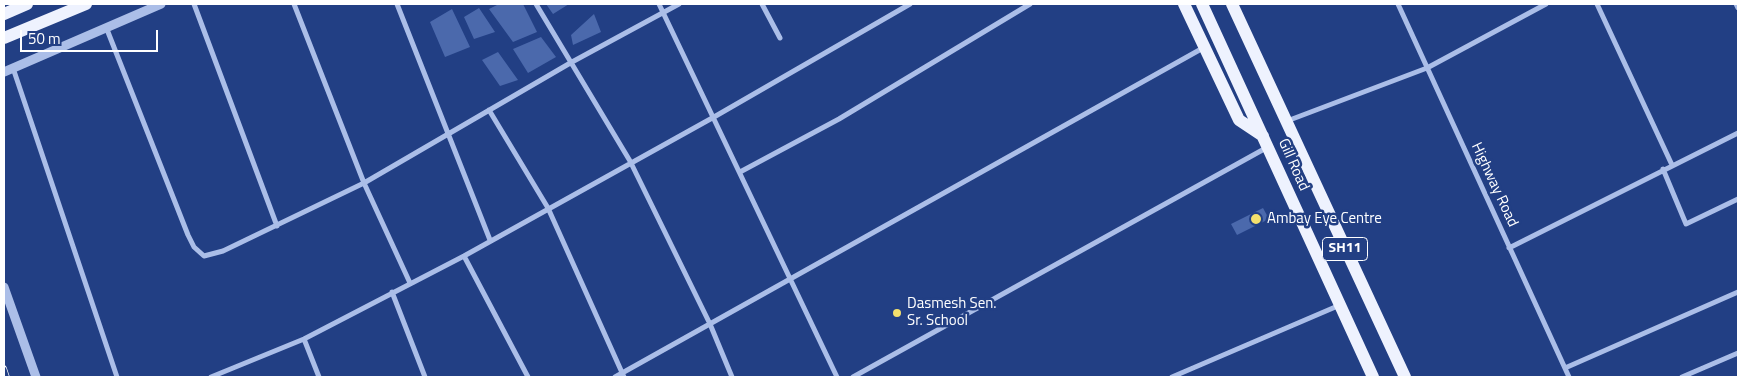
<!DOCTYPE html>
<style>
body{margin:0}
#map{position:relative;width:1742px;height:381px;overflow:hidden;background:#223f84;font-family:"Titillium Web",sans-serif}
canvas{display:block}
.frame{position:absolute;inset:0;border:5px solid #fff;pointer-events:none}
.scale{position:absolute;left:20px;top:30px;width:138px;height:22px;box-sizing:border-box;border:2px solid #fff;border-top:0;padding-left:6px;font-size:15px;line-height:18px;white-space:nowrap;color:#fff;-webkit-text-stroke:4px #223f84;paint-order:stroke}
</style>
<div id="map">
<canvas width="1742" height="381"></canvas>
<div class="frame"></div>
<div class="scale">50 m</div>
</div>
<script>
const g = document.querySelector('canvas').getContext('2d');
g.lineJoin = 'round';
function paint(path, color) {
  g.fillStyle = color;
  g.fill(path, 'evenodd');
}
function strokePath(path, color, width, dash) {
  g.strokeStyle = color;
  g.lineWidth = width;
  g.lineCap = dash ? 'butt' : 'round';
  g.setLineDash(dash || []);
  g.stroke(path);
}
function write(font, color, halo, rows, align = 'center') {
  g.font = font + ' "Titillium Web",sans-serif';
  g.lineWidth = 5;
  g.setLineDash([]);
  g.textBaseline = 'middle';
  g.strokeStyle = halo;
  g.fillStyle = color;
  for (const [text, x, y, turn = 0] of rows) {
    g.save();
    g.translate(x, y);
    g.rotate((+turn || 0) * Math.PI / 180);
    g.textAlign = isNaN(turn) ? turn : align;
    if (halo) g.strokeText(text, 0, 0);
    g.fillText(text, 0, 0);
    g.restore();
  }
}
paint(new Path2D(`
 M 499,4 L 523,4 L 537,32 L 513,42 L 489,9 Z
 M 546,4 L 569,4 L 553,14 Z
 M 479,8 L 495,32 L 474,39 L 464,17 Z
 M 452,9 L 470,47 L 445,57 L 430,22 Z
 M 594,14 L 601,32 L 573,45 L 571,35 Z
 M 541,37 L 556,57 L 528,73 L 513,49 Z
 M 498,52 L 518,80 L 500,86 L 482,60 Z
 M 1263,208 L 1269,219 L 1237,235 L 1231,224 Z`), '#4b69ac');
strokePath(new Path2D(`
 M 194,4 L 277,226
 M 294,4 L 364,183 L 410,283
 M 397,4 L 490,240
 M 536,4 L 630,161 L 710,324 L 732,377
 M 659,4 L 837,377
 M 762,4 L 780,38
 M 1398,4 L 1569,377
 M 1597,4 L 1672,165
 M 1736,4 L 1738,8
 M 106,27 L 188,235 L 194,247 L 204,256 L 223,251 L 364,183 L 572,62 L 679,4
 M 13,68 L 117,377
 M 489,110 L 548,208 L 624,377
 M 1287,121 L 1427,68 L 1546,4
 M 1663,169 L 1686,224 L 1738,199
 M 740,172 L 839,119 L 1030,4
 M 1509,248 L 1738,133
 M 464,256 L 528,377
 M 392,292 L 425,377
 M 304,339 L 319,377
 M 1565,368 L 1738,292
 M 211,377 L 304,339 L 464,256 L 714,117 L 910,4
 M 615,377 L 1203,48
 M 853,377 L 1266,148
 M 1172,377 L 1340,305
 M 1682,377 L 1738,353`), '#abbee8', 5);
strokePath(new Path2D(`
 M 4,72 L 161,4
 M 4,287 L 36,377`), '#abbee8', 9);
strokePath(new Path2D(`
 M 1184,4 L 1239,120 L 1263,136
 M 1202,4 L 1373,377
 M 1232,4 L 1405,377
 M 4,14 L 27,4
 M 4,38 L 86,4`), '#eef2fe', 12);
const rail = new Path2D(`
 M 4,368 L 7,377`);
strokePath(rail, '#fff', 5.5);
strokePath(rail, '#223f84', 4, [11]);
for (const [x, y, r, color] of [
 [1256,219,6,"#f4e06d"],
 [897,313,5,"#f4e06d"]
]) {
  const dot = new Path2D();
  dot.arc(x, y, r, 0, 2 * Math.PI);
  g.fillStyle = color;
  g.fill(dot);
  strokePath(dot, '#223f84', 2);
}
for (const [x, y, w] of [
 [1345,249,45]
]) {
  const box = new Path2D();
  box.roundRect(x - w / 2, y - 11.5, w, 23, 4);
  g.fillStyle = '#223f84';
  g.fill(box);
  strokePath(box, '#fff', 1);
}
write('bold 14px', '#fff', null, [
 ["SH11",1345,249]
]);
write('15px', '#fff', '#223f84', [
 ["Gill Road",1293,165,66],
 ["Highway Road",1494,185,65]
]);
write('15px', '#fff', '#223f84', [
 ["Ambay Eye Centre",1267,219],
 ["Dasmesh Sen.",907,304],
 ["Sr. School",907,321]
], 'left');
</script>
